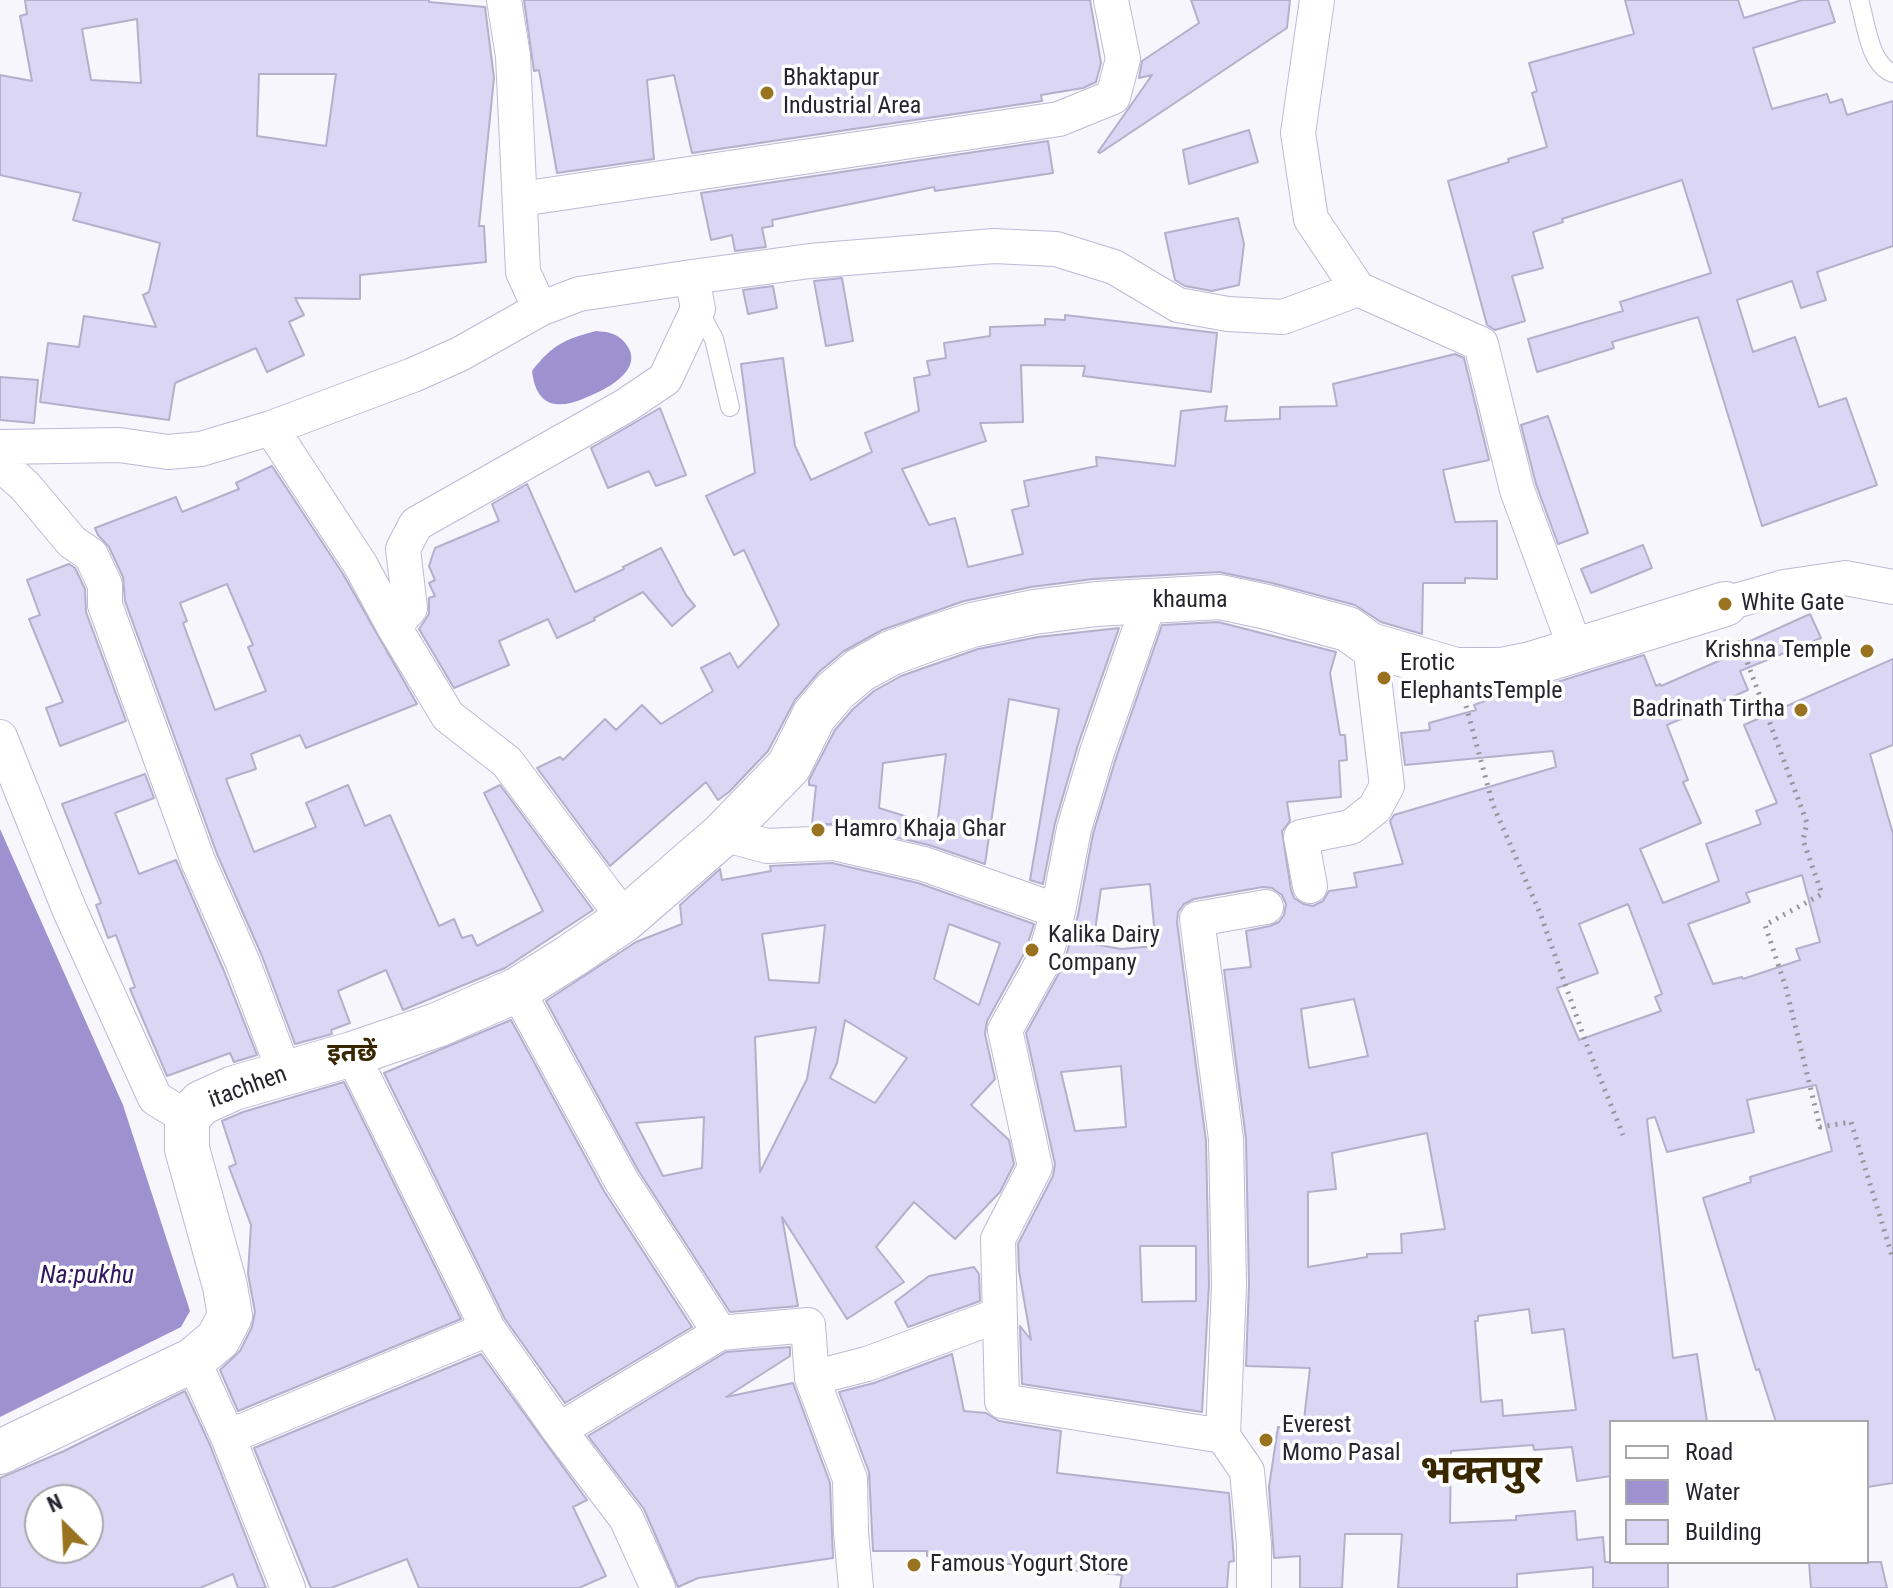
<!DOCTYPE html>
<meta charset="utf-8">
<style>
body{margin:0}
#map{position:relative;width:1893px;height:1588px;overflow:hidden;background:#f7f6fc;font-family:"Roboto Condensed",sans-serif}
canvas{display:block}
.legend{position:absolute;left:1609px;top:1420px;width:260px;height:144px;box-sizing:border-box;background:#fff;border:2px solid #a8a7ac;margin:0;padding:10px 14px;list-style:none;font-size:24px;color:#26242f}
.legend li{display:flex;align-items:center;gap:16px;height:40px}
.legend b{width:40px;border:2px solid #a8a7ac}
.north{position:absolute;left:24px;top:1484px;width:80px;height:80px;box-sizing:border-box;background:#fff;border:2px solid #a8a7ac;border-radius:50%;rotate:336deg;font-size:22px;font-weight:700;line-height:32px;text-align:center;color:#26242f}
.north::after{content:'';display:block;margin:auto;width:28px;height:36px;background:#99731f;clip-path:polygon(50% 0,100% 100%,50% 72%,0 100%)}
</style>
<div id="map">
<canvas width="1893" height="1588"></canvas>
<ul class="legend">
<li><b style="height:10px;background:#fff"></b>Road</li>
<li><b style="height:22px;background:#9e91cf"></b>Water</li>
<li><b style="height:22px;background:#dbd6f4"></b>Building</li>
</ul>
<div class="north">N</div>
</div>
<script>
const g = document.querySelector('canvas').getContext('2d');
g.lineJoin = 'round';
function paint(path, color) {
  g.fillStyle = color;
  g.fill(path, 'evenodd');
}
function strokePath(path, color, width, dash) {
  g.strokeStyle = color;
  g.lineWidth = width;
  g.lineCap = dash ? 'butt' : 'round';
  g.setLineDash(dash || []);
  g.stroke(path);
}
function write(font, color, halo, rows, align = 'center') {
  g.font = font + ' "Roboto Condensed","Noto Sans Devanagari",sans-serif';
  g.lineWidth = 7;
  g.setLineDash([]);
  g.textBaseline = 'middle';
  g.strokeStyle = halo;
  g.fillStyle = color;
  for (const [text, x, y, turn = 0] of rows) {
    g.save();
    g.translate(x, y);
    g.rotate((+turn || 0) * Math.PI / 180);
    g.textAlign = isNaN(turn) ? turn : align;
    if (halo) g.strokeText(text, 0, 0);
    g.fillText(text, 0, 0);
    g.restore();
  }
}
paint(new Path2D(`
 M 596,331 C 610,332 620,334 628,347 C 643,372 603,391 585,398 C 555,411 536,405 532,371 C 552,345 565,339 596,331 Z
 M 0,829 L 123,1105 L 190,1311 L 181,1327 L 0,1417 Z`), '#9e91cf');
const building = new Path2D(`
 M 25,0 L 429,0 L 429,2 L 485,7 L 494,78 L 479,226 L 484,226 L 486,262 L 360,275 L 360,299 L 295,298 L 304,315 L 289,322 L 304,355 L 267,372 L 256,348 L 175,383 L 169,420 L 40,402 L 48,343 L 79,347 L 84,316 L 156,327 L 143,295 L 149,292 L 160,243 L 73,220 L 81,193 L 0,175 L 0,75 L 32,81 L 20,16 L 27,14 ZM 137,19 L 141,83 L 91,80 L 82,29 ZM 259,74 L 336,74 L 326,146 L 257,136 Z
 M 524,0 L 1090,0 L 1101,63 L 1096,82 L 1083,88 L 1041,95 L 1042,101 L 692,153 L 674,75 L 647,80 L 654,159 L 557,173 L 539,70 L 534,71 Z
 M 1191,0 L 1290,0 L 1287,28 L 1100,153 L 1098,152 L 1152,75 L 1139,78 L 1142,61 L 1199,23 Z
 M 1625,0 L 1738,0 L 1744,18 L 1802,0 L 1828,0 L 1835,22 L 1753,48 L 1772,109 L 1827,94 L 1830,103 L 1842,99 L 1847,115 L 1893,101 L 1893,246 L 1817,272 L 1826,300 L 1801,308 L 1792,281 L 1737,300 L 1753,352 L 1795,337 L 1819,407 L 1846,398 L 1877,485 L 1762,526 L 1698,317 L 1612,342 L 1614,348 L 1537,372 L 1528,339 L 1623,311 L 1620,302 L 1711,273 L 1682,180 L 1562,219 L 1563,222 L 1533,232 L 1543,268 L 1512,276 L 1525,321 L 1495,330 L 1487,325 L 1448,181 L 1509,162 L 1508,159 L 1547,147 L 1532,93 L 1537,91 L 1529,63 L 1634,34 Z
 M 1249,130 L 1258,162 L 1189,184 L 1183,150 Z
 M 1048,141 L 1053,173 L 935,191 L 934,187 L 772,220 L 773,226 L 762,228 L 766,247 L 735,251 L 732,235 L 711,240 L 701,193 Z
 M 1238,218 L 1244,244 L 1239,285 L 1212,291 L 1185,286 L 1175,280 L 1165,233 Z
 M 842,278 L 853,341 L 826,346 L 814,281 Z
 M 773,286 L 777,308 L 748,314 L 743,290 Z
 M 1065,315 L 1217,333 L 1211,392 L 1083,376 L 1085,366 L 1021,365 L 1023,422 L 980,423 L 986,441 L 902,469 L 929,525 L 955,518 L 968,567 L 1023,554 L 1012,510 L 1029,506 L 1024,481 L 1097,466 L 1096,457 L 1175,466 L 1181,411 L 1227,406 L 1225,421 L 1280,419 L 1280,407 L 1337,406 L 1333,384 L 1455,354 L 1464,358 L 1489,460 L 1443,470 L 1455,522 L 1497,521 L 1497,579 L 1465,578 L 1465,583 L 1423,583 L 1422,634 L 1381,622 L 1355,605 L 1272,583 L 1219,572 L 1093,579 L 1031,587 L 964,601 L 882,630 L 844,651 L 819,672 L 795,700 L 768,751 L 729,792 L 718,800 L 706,782 L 610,866 L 537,768 L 560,757 L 563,760 L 605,719 L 616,730 L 642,705 L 661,724 L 713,691 L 701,668 L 730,653 L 738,668 L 779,625 L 744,550 L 734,555 L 706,496 L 755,473 L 741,364 L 783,358 L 795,446 L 811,480 L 872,452 L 865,433 L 919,411 L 914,378 L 930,375 L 927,361 L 946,358 L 944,343 L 990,336 L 990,327 L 1045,325 L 1045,319 L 1065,320 Z
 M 0,377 L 38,380 L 34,423 L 0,420 Z
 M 660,408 L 686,475 L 656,486 L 649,471 L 608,488 L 591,448 Z
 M 1548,416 L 1588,533 L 1558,544 L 1536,484 L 1521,425 Z
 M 272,466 L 343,574 L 417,704 L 306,748 L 300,735 L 251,754 L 256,769 L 226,779 L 254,852 L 316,827 L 306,803 L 348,785 L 365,826 L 390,815 L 439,926 L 454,919 L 462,938 L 472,935 L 477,946 L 543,911 L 484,793 L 500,785 L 593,910 L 505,968 L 403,1010 L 386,970 L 338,991 L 350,1023 L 331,1030 L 332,1034 L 295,1044 L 262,956 L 217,854 L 125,601 L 123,577 L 109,547 L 98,535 L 95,528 L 176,497 L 182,512 L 239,489 L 236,483 ZM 227,584 L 253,645 L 248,647 L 266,691 L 215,710 L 183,623 L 187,621 L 180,603 Z
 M 527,484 L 575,592 L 624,569 L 623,567 L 661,548 L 686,595 L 695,606 L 672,626 L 643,592 L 594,618 L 595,620 L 557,638 L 548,619 L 499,641 L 509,665 L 454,688 L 419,629 L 429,614 L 429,598 L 435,596 L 429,583 L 435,580 L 429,566 L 435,548 L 499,521 L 492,504 Z
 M 1643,545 L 1652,568 L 1591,593 L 1581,569 Z
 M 69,564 L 75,568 L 85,589 L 86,612 L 126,721 L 60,746 L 46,708 L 63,702 L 29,619 L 40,615 L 27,580 Z
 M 1810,614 L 1821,638 L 1740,671 L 1748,690 L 1667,725 L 1688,780 L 1683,782 L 1701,823 L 1640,849 L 1663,903 L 1719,881 L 1706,844 L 1761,824 L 1756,811 L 1777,803 L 1744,725 L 1893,659 L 1893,745 L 1870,754 L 1893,834 L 1893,1483 L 1867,1487 L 1867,1422 L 1776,1422 L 1759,1369 L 1756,1370 L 1703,1198 L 1751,1182 L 1750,1177 L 1832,1151 L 1816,1085 L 1747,1100 L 1754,1132 L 1667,1152 L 1655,1117 L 1647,1119 L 1673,1358 L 1697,1354 L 1707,1422 L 1611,1422 L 1611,1476 L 1577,1481 L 1572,1447 L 1534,1450 L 1533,1445 L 1451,1451 L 1450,1523 L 1516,1520 L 1516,1516 L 1575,1511 L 1577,1540 L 1603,1537 L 1605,1562 L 1668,1562 L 1668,1588 L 1593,1588 L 1593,1567 L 1517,1574 L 1517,1588 L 1398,1588 L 1402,1534 L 1345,1534 L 1342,1588 L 1300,1588 L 1300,1556 L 1274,1558 L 1269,1487 L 1278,1427 L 1303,1428 L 1310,1368 L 1246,1366 L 1249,1284 L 1246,1139 L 1224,970 L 1251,967 L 1246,931 L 1270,926 L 1279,922 L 1284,915 L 1286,904 L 1282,895 L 1272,888 L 1263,887 L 1194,899 L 1184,904 L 1178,912 L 1177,922 L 1206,1141 L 1209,1284 L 1202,1412 L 1022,1384 L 1020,1326 L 1031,1340 L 1019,1271 L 1018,1244 L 1053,1176 L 1055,1164 L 1026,1033 L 1063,966 L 1078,915 L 1093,834 L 1116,758 L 1162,625 L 1218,622 L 1336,652 L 1330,673 L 1340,735 L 1345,735 L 1347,760 L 1339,761 L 1341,797 L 1287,802 L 1290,821 L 1282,831 L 1291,890 L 1294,898 L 1303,904 L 1313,906 L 1323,901 L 1329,891 L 1357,887 L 1354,873 L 1403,864 L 1390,821 L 1394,815 L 1556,767 L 1553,751 L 1405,765 L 1401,733 L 1430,730 L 1429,723 L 1476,710 L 1474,705 L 1498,696 L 1499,699 L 1538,688 L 1644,655 L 1656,686 L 1660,684 L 1661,686 L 1730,656 L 1728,651 ZM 1802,875 L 1820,942 L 1796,949 L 1800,960 L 1743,979 L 1742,977 L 1713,984 L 1688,924 L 1750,902 L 1746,893 ZM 1150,884 L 1156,946 L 1121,949 L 1093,944 L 1101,889 ZM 1628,904 L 1662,994 L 1655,997 L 1661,1011 L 1579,1040 L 1557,988 L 1598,973 L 1579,924 ZM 1354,999 L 1368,1056 L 1309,1068 L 1301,1009 ZM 1121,1066 L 1126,1127 L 1075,1131 L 1061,1072 ZM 1427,1133 L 1445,1229 L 1401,1234 L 1402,1253 L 1367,1254 L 1367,1257 L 1308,1267 L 1308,1192 L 1336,1189 L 1332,1153 ZM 1140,1246 L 1196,1246 L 1196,1301 L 1142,1302 ZM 1529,1309 L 1532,1333 L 1564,1329 L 1576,1410 L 1503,1416 L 1502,1400 L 1481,1402 L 1475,1321 L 1478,1321 L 1478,1316 Z
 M 1119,628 L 1078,745 L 1055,823 L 1043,884 L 1030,880 L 1059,709 L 1009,699 L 985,864 L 929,845 L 839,824 L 812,824 L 816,786 L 809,785 L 809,780 L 835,730 L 853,709 L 874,691 L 901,676 L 978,649 L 1038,637 ZM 946,754 L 937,826 L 879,808 L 883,763 Z
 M 145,774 L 154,798 L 115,813 L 139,874 L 176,860 L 224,971 L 257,1055 L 234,1062 L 230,1053 L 167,1076 L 130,989 L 135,987 L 116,935 L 108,938 L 96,905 L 101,903 L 62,804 Z
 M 832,863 L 918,883 L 1034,924 L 1025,952 L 987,1021 L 985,1034 L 995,1079 L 971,1105 L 1009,1140 L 1014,1164 L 1000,1192 L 955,1239 L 914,1202 L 876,1247 L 904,1282 L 847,1319 L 782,1217 L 798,1306 L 730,1312 L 638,1170 L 546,1001 L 636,942 L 682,924 L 680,905 L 720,869 L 722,880 L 771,871 L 770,866 ZM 949,924 L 1000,943 L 979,1005 L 934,979 ZM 825,925 L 819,983 L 769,980 L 762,934 ZM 845,1020 L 907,1058 L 875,1103 L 830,1078 L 837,1063 ZM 816,1027 L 807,1079 L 760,1172 L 755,1037 ZM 704,1117 L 702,1168 L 663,1176 L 636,1123 Z
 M 511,1020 L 604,1191 L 692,1327 L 565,1403 L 505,1319 L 384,1073 Z
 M 344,1082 L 461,1319 L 238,1411 L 220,1370 L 240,1351 L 252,1327 L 255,1312 L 248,1274 L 251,1225 L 229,1167 L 236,1164 L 222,1121 L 243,1112 Z
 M 974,1267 L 979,1274 L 980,1301 L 908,1327 L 895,1302 L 929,1276 Z
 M 790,1347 L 790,1356 L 726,1397 L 793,1383 L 830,1483 L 833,1558 L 698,1578 L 678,1587 L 644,1509 L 588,1436 L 726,1352 Z
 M 481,1354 L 587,1500 L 573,1507 L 606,1576 L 579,1588 L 419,1588 L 407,1559 L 331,1588 L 311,1588 L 254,1448 Z
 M 952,1354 L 964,1411 L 986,1413 L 999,1421 L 1061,1431 L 1057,1473 L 1229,1493 L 1234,1561 L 1229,1562 L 1227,1588 L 1120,1588 L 1122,1575 L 927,1556 L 927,1551 L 873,1551 L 869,1472 L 839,1392 L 874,1383 Z
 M 185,1391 L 210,1445 L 266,1588 L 238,1588 L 233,1574 L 200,1588 L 0,1588 L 0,1478 L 64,1451 ZM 40,1500 L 88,1500 L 88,1548 L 40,1548 Z
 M 1809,1562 L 1881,1562 L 1887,1588 L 1811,1588 Z`);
paint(building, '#dbd6f4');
strokePath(building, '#b4afcb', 2);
const lane = new Path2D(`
 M 1859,0 C 1866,22 1869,65 1893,73
 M 698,309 L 714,339 L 730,407`);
const street = new Path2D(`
 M 1317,0 L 1298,133 L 1311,219 L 1358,289 L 1481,344 L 1517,490 L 1576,650
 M 521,199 L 1059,119 L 1113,97 L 1123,59 L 1111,0
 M 540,309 L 579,294 L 692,277 L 810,261 L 994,246 L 1056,249 L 1114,267 L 1178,305 L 1228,314 L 1283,317 L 1358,289
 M 271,428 L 360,564 L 394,627 L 448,716 L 507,762 L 625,919
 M 0,447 L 119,445 L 168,452 L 201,449 L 271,428 L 413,375 L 460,354 L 540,309 L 523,272 L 513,56 L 504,0
 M 0,464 L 25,486 L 72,542 L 91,555 L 105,585 L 105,605 L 198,861 L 243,963 L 285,1074
 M 1150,600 L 1097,752 L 1074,829 L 1058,911 L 1044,960 L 1005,1030 L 1035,1167 L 998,1239 L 1002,1401 L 1223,1436
 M 1725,604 L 1784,587 L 1845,578 L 1893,587
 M 394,627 L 410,608 L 403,549 L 416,524 L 625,406 L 665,379 L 698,309 L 692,277
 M 0,737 L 70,911 L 155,1098 L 187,1118
 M 723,834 L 767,846 L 834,843 L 924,864 L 1058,911
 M 1310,886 L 1301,837 L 1351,827 L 1375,808 L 1387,786 L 1370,645
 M 517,990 L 621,1180 L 720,1333
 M 352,1054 L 488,1329 L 559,1430 L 626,1518 L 658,1588
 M 193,1360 L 228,1437 L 288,1588
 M 812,1378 L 867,1364 L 999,1315
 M 559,1430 L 720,1333 L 808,1325 L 812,1378 L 850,1479 L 851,1532 L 856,1588
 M 228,1437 L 488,1329
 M 1254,1588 L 1254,1545 L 1247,1471 L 1223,1436 L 1229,1284 L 1226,1139 L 1197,919 L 1266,907`);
const secondary = new Path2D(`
 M 0,1452 L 193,1360 L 218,1339 L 230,1316 L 225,1286 L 187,1149 L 187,1118 L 201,1103 L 234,1088 L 352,1054 L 437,1025 L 517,990 L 571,956 L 625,919 L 723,834 L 789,766 L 814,716 L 835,691 L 860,670 L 891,653 L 929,639 L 972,625 L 1034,612 L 1096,604 L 1220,597 L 1267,607 L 1348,629 L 1370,645 L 1456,670 L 1501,670 L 1531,664 L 1725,604`);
strokePath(lane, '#beb9d5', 20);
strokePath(street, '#beb9d5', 36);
strokePath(secondary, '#beb9d5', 46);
strokePath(new Path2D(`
 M 1739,640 L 1807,823 L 1803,840 L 1822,894 L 1765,925 L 1786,988 L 1820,1127 L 1851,1122 L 1893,1259
 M 1466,706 L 1493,805 L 1540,913 L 1586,1043 L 1623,1135`), '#96949c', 5, [2, 6]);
strokePath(lane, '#fff', 18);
strokePath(street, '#fff', 34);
strokePath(secondary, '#fff', 44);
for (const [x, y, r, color] of [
 [767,93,8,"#99731f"],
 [1725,604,8,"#99731f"],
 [1867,651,8,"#99731f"],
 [1384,678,8,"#99731f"],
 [1801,710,8,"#99731f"],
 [818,830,8,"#99731f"],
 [1032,950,8,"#99731f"],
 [1266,1440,8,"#99731f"],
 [914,1565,8,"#99731f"]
]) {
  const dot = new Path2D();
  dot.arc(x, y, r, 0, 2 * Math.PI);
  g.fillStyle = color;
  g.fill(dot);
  strokePath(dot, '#fff', 3);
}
write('24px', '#26242f', '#fff', [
 ["Bhaktapur",783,79],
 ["Industrial Area",783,107],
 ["White Gate",1741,604],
 ["Krishna Temple",1851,651,"right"],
 ["Erotic",1400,664],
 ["ElephantsTemple",1400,692],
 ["Badrinath Tirtha",1785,710,"right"],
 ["Hamro Khaja Ghar",834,830],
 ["Kalika Dairy",1048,936],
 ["Company",1048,964],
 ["Everest",1282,1426],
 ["Momo Pasal",1282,1454],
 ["Famous Yogurt Store",930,1565]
], 'left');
write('24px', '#26242f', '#fff', [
 ["khauma",1190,601],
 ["itachhen",248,1088,-20]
]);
write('bold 26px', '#392700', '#fff', [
 ["इतछें",352,1054]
]);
write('italic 26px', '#30185f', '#fff', [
 ["Na:pukhu",87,1276]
]);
write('bold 40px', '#392700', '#fff', [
 ["भक्तपुर",1481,1473]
]);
</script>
